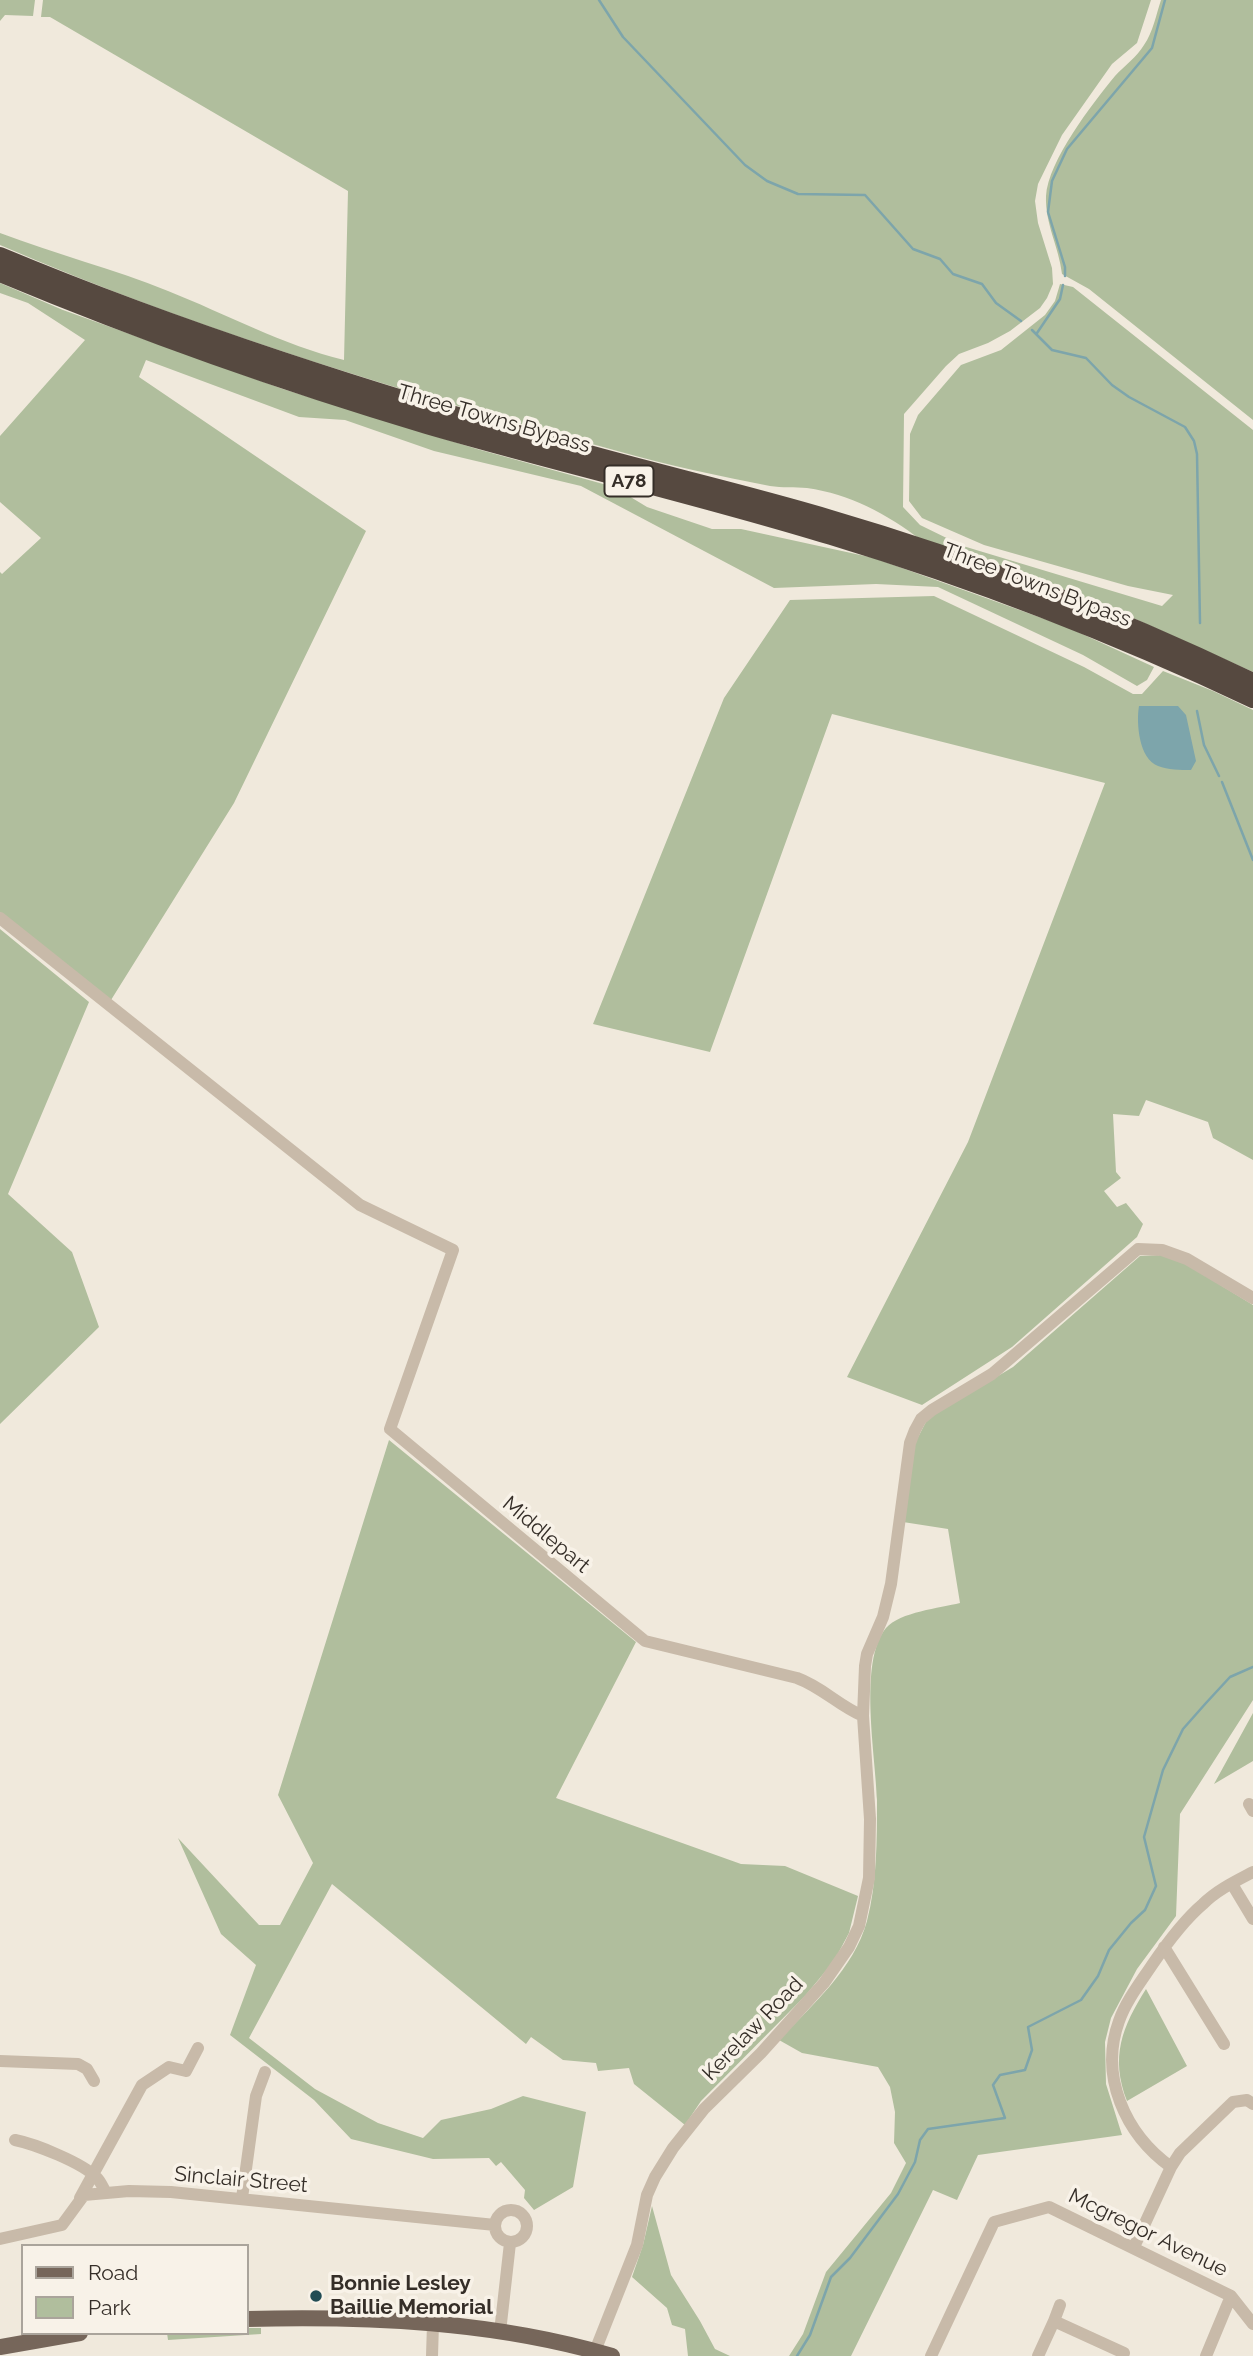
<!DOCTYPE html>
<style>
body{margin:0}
#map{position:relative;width:1253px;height:2356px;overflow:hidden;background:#f0e9dc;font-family:Raleway,sans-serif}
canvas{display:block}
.legend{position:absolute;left:21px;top:2244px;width:228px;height:91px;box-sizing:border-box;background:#f8f2e8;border:2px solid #aaa49b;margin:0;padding:9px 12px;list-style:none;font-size:21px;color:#352e28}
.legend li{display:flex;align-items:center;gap:14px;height:35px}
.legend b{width:35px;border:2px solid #aaa49b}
</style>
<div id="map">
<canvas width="1253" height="2356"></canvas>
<ul class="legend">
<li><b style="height:9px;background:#76665a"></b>Road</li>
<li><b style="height:19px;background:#b0be9d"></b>Park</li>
</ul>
</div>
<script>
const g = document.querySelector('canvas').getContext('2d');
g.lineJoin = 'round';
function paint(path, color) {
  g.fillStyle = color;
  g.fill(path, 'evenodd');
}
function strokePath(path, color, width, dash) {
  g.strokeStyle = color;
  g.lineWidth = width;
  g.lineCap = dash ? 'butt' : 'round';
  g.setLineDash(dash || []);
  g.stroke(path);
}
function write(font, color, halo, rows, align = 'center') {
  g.font = font + ' Raleway,sans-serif';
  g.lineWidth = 7;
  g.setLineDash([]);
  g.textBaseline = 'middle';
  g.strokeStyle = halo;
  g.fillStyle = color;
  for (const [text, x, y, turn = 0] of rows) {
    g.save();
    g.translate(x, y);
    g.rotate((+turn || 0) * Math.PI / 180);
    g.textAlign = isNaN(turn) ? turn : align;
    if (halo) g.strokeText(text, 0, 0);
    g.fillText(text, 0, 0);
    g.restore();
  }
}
paint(new Path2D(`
 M 0,0 L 35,0 L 33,16 L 5,15 L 0,21 Z
 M 43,0 L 1151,0 L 1137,43 L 1112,64 L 1062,135 L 1038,184 L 1035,201 L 1038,223 L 1052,268 L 1053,284 L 1047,298 L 1040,308 L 1010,331 L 988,343 L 959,354 L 946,366 L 904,414 L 903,507 L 920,525 L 963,546 L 1162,606 L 1173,595 L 1128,586 L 984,545 L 922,518 L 909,501 L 910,434 L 918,415 L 961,365 L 1001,350 L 1045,315 L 1055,301 L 1060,284 L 1073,287 L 1253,430 L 1253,672 L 1113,609 L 921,540 C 887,514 850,494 807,488 C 795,487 782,488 770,486 C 720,476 670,466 621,452 C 410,394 201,332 0,245 L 0,233 C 55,254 114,269 168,291 C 226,314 283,345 344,360 L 348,191 L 50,17 L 41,17 Z
 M 1161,0 L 1253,0 L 1253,420 L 1089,289 L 1062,274 C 1059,247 1045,224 1046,196 C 1048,161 1092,104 1115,76 C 1124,66 1137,57 1144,45 C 1153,32 1156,15 1161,0 Z
 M 0,283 L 63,310 L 283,389 L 477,449 L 614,487 L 647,507 L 712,529 L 741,529 L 874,558 L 1067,627 L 1154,667 L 1147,680 L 1137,686 L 1083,655 L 938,587 L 876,584 L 774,588 L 581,486 L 434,451 L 345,420 L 299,417 L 146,360 L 139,377 L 366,531 L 234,803 L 111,1000 L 0,912 L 0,572 L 2,574 L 41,538 L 0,502 L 0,436 L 85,340 L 28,303 L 0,293 Z
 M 934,596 L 1084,667 L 1133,694 L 1142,694 L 1163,671 L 1213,691 L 1253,710 L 1253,1160 L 1213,1138 L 1208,1122 L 1146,1100 L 1139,1116 L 1113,1114 L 1116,1172 L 1121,1178 L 1104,1191 L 1117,1207 L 1126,1203 L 1143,1224 L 1137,1237 L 1012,1347 L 922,1405 L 847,1377 L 968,1142 L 1105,783 L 832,714 L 710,1052 L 593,1024 L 724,698 L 790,600 Z
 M 0,929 L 89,1002 L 8,1194 L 72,1252 L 99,1327 L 0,1424 Z
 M 1161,1255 L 1186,1264 L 1253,1305 L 1253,1700 L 1180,1814 L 1176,1916 L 1137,1969 L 1111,2018 L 1105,2042 L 1106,2084 L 1122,2135 L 978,2155 L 957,2200 L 933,2190 L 851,2356 L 789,2356 L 803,2334 L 826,2272 L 891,2193 L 906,2163 L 894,2143 L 895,2112 L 890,2087 L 878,2067 L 802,2053 L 779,2040 C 812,2005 854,1969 867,1921 C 877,1883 877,1840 877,1800 C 876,1757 858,1661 886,1628 C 900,1612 940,1608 960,1603 L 948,1529 L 903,1522 L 914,1445 L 928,1418 L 1013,1367 L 1140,1256 Z
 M 389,1440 L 636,1642 L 556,1798 L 741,1864 L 785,1866 L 858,1896 L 849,1933 L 834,1961 L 805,1996 L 701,2101 L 685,2125 L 634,2084 L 629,2068 L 598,2071 L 596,2063 L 563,2060 L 531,2037 L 526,2044 L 332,1884 L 249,2038 L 315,2089 L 378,2123 L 423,2138 L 441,2120 L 491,2109 L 523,2096 L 586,2112 L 573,2187 L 534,2210 L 524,2198 L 525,2190 L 501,2162 L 496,2166 L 489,2158 L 433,2159 L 351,2139 L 314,2100 L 230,2035 L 256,1965 L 221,1934 L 178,1838 L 259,1925 L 280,1925 L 313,1863 L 278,1795 Z
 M 1253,1713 L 1253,1761 L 1214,1784 Z
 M 1146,1989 L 1187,2066 L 1127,2101 C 1110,2057 1122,2027 1146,1989 Z
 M 652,2206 L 671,2275 L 700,2321 L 715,2349 L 730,2356 L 688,2356 L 685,2329 L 672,2325 L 667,2308 L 632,2277 L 643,2245 Z
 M 247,2328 L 261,2328 L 261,2334 L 168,2340 L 167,2333 L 247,2333 Z`), '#b0be9d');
paint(new Path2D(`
 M 1139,706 L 1178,706 L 1186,715 L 1196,761 L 1191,770 C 1180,770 1168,770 1158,766 C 1139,759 1136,723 1139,706 Z`), '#7da5ab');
strokePath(new Path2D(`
 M 599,0 L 623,37 L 745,165 L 767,181 L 798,194 L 865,195 L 913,249 L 940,259 L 953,274 L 982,284 L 996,303 L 1021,321
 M 1065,276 L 1065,267 L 1048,212 L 1052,181 L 1067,149 L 1152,48 L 1165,0
 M 1032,330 L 1052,350 L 1086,358 L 1112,385 L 1129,397 L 1185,427 L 1194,441 L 1197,454 L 1200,623
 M 1037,333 L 1060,299 L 1063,285
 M 1197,711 L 1204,745 L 1219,776
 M 1222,782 L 1253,860
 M 797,2356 L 810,2335 L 831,2277 L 850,2258 L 898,2194 L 915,2162 L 920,2140 L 928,2129 L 1005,2118 L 993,2085 L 1000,2075 L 1025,2070 L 1032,2050 L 1028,2027 L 1081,2000 L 1098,1976 L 1109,1950 L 1131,1923 L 1145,1910 L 1156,1886 L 1144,1837 L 1163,1770 L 1183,1729 L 1206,1703 L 1230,1677 L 1253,1667`), '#7da5ab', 2.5);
strokePath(new Path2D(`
 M 0,918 L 360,1205 L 453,1250 L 390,1429 L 645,1641 L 797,1678 C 822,1687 839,1706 863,1716
 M 1249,1804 L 1253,1811
 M 1232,1884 L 1253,1919
 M 1164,1947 L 1224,2044
 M 0,2061 L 78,2064 L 87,2069 L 94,2081
 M 15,2140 C 35,2144 83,2163 97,2178 C 101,2182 103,2188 106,2193
 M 1171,2167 C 1125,2134 1099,2076 1119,2021 C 1126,2001 1140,1983 1152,1965 C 1167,1943 1183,1921 1203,1904 C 1217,1890 1236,1881 1253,1872
 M 80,2198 L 142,2085 L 169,2067 L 186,2071 L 198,2048
 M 242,2198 L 256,2096 L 265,2072
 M495 2226a16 16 0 1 1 32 0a16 16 0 1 1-32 0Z
 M 0,2239 L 62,2225 L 84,2195 L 129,2191 L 171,2192 L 495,2225
 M 1134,2247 L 1171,2167 L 1180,2153 L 1233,2102 L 1247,2100 L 1253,2104
 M 1054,2321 L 1060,2305
 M 500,2332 L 510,2243
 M 595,2351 L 637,2245 L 647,2195 L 655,2177 L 673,2148 L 704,2109 L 761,2053 L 824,1983 L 849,1947 L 859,1926 L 869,1878 L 870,1819 L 863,1716 L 865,1666 L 867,1654 L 883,1617 L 891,1584 L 910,1443 L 915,1430 L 921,1419 L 932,1410 L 992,1374 L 1138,1249 L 1162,1250 L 1187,1259 L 1253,1298
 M 432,2356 L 433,2324
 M 931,2356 L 994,2222 L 1049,2207 L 1231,2296 L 1253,2324
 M 1038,2356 L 1054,2321 L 1124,2353
 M 1206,2356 L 1231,2296`), '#c8baa9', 12);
strokePath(new Path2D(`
 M 247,2319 C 369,2316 494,2321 612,2356
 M 0,2347 L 80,2333`), '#76665a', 16);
strokePath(new Path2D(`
 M 0,256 C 185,333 375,393 567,448 C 655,473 744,493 831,519 C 975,561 1118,617 1253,682
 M 0,273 C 139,331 282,382 427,425 C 561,464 698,495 831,536 C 976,580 1117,635 1253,699`), '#564940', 18);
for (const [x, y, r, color] of [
 [316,2296,7,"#214c54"]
]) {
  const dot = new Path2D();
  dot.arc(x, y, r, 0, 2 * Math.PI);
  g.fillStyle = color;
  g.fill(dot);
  strokePath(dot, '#f8f2e8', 2.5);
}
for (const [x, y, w] of [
 [629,481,49]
]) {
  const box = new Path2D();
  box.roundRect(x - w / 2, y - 15.5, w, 31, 5);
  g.fillStyle = '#f8f2e8';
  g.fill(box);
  strokePath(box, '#352e28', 2);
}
write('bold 19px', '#352e28', null, [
 ["A78",629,481]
]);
write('21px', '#352e28', '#f8f2e8', [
 ["Three Towns Bypass",494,419,16],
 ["Three Towns Bypass",1037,585,21],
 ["Middlepart",546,1535,40],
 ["Kerelaw Road",753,2029,-46],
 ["Sinclair Street",241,2180,5],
 ["Mcgregor Avenue",1148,2233,26]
]);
write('bold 21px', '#352e28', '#f8f2e8', [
 ["Bonnie Lesley",330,2284],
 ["Baillie Memorial",330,2308]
], 'left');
</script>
